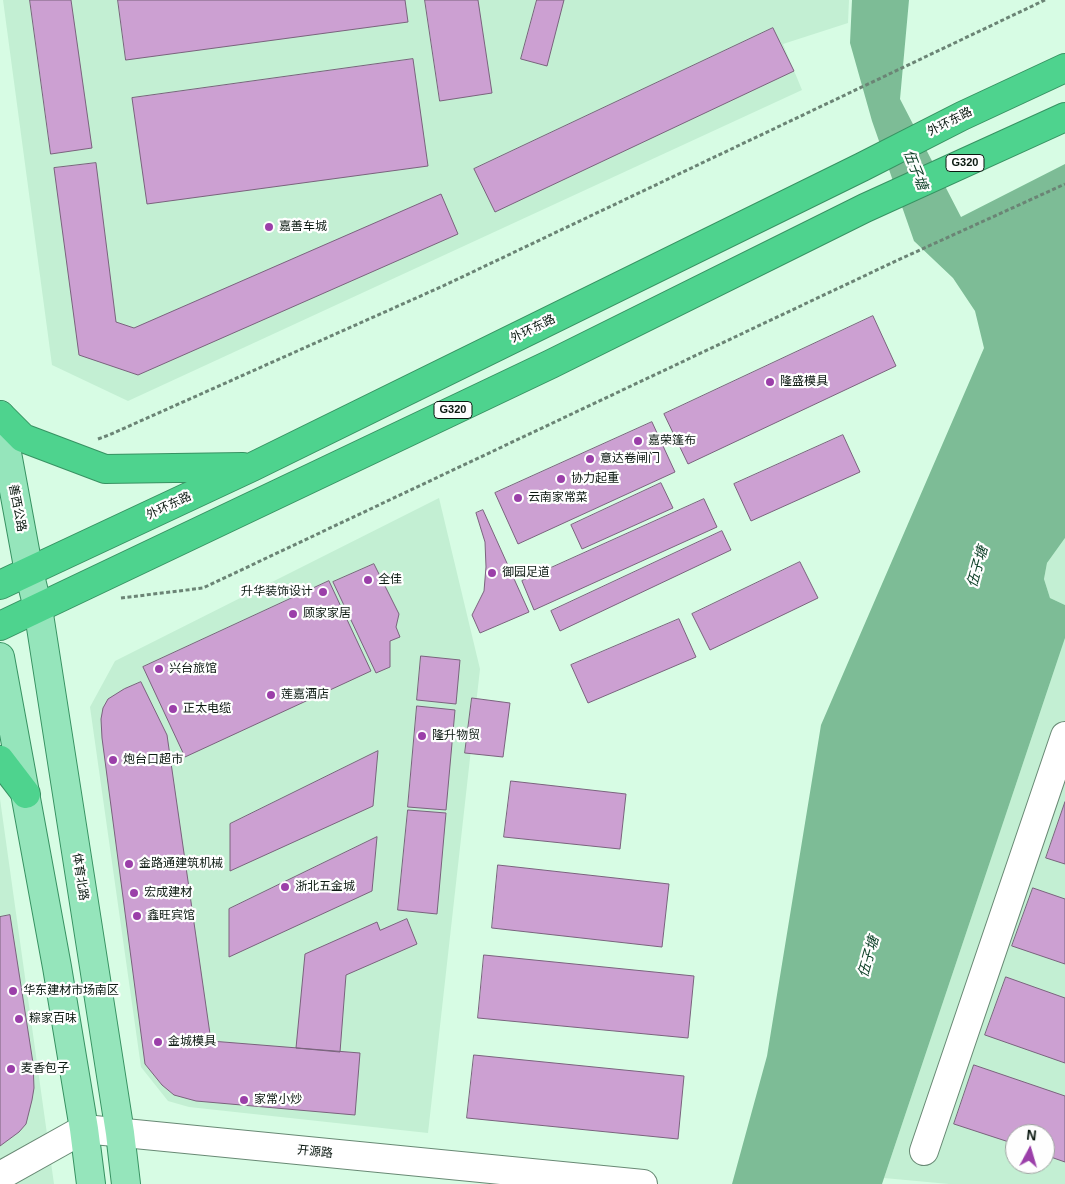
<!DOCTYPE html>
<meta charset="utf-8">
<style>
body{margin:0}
#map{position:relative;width:1065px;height:1184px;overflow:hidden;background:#d7fce4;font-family:Arial,sans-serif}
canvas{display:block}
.north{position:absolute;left:1005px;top:1124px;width:50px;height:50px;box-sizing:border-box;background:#fefefe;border:1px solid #9da29f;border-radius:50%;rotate:6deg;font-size:14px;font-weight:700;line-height:20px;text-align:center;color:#0b1911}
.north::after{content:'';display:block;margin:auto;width:18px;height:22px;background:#9b3fa9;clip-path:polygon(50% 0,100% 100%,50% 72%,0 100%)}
</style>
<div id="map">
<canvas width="1065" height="1184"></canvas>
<div class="north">N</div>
</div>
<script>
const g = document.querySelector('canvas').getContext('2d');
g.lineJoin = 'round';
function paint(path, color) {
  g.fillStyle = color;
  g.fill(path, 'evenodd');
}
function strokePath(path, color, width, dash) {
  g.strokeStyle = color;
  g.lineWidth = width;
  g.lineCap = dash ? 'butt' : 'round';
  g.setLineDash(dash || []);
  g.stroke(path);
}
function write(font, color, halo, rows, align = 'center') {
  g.font = font + ' Arial,"Noto Sans SC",sans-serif';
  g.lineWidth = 4.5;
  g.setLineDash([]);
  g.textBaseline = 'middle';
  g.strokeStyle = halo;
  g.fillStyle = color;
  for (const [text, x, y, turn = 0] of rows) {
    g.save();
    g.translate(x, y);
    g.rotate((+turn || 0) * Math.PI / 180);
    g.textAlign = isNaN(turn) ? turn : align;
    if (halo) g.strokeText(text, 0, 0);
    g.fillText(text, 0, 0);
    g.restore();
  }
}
paint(new Path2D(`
 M 3,0 L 849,0 L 848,23 L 783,44 L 802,90 L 128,401 L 52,365 Z
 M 439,498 L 480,669 L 428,1133 L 189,1107 L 168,1101 L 141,1067 L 90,707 L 115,661 Z
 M 1065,538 L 1065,605 L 1050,598 L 1044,579 L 1047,563 Z
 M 1065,638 L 1065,1184 L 949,1184 L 884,1178 ZM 1015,1134 L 1045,1134 L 1045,1164 L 1015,1164 Z
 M 0,799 L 54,1184 L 0,1184 Z`), '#c3efd3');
paint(new Path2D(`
 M 852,0 L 909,0 L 900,99 L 961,217 L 1065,164 L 1065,538 L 1047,563 L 1044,579 L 1050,598 L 1065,605 L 1065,638 L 882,1184 L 732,1184 L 767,1056 L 821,725 L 984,348 L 975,311 L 953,278 L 914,241 L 872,121 L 850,43 Z`), '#7dbc96');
const building = new Path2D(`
 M 30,0 L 71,0 L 92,148 L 51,154 Z
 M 118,0 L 405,0 L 408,22 L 126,60 Z
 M 425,0 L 478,0 L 492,93 L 440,101 Z
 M 537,0 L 564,0 L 547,66 L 521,59 Z
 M 773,28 L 794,71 L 495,212 L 474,169 Z
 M 413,59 L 428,166 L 147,204 L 132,98 Z
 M 96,163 L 116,322 L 134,328 L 441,194 L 458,234 L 138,375 L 79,355 L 54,168 Z
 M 873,316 L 896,366 L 688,464 L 664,414 Z
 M 652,422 L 675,472 L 518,544 L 495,493 Z
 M 843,435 L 860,472 L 751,521 L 734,484 Z
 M 661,483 L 673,508 L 582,549 L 571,525 Z
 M 704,499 L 717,527 L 534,610 L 522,581 Z
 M 483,510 L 529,612 L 480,633 L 472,615 L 484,591 L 486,567 L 485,542 L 476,513 Z
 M 722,531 L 731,550 L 560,631 L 551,611 Z
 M 800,562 L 818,598 L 710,650 L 692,614 Z
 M 374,564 L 399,614 L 396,627 L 400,637 L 390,641 L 390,667 L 376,673 L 333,582 Z
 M 329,581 L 371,671 L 185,757 L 143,667 Z
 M 679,619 L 696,657 L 588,703 L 571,665 Z
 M 421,656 L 460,660 L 456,704 L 417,700 Z
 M 141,682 L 167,735 L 211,1041 L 360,1053 L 355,1115 L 196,1101 L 174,1095 L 162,1085 L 145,1064 L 102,738 L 101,719 L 103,708 L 108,699 L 124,689 Z
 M 472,698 L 510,703 L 503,757 L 465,753 Z
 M 417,706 L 455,710 L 446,810 L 408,807 Z
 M 378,751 L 373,806 L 230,871 L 230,824 Z
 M 511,781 L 626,794 L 620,849 L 504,837 Z
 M 1065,802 L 1065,864 L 1046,858 Z
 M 408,810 L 446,813 L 437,914 L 398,910 Z
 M 377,837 L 372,891 L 229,957 L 229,909 Z
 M 498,865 L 669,884 L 662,947 L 492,928 Z
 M 1033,888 L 1065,899 L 1065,964 L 1012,946 Z
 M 10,915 L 33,1063 L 34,1088 L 32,1100 L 26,1124 L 19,1132 L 0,1146 L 0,917 Z
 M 407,919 L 417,944 L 346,975 L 340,1052 L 296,1048 L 305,954 L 377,922 L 380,930 Z
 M 484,955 L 694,976 L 688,1038 L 478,1018 Z
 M 1006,977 L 1065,998 L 1065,1063 L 985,1035 Z
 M 474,1055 L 684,1076 L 678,1139 L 467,1118 Z
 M 974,1065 L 1065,1096 L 1065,1162 L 1045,1155 L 1045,1134 L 1015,1134 L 1015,1144 L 954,1124 Z`);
paint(building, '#cca0d2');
strokePath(building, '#7a637d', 1);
const minor = new Path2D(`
 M 924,1151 L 1065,736
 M 0,1176 L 84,1129 L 643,1184`);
const major = new Path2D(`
 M 0,415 L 29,572 L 38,608 L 120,1133 L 126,1184
 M 0,657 L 57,967 L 84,1129 L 91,1184`);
const highway = new Path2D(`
 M 0,415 L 23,438 L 105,469 L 243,467
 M 0,585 L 252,467 L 862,167 L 962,116 L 1065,68
 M 0,626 L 551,364 L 865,208 L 1065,117
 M 0,760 L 26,794`);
strokePath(minor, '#688974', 30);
strokePath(major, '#379262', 30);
strokePath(highway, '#379262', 30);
strokePath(new Path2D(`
 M 98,439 L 109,435 L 443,286 L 1045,0
 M 121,598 L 203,588 L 898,260 L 1065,184`), '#6b8475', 3, [4, 2.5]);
strokePath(minor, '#fff', 28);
strokePath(major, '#95e5bb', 28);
strokePath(highway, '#4ed38e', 28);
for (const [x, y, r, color] of [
 [269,227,5,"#9b3fa9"],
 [770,382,5,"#9b3fa9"],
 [638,441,5,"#9b3fa9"],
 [590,459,5,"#9b3fa9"],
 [561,479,5,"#9b3fa9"],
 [518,498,5,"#9b3fa9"],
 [492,573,5,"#9b3fa9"],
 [368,580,5,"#9b3fa9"],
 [323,592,5,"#9b3fa9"],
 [293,614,5,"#9b3fa9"],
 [159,669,5,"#9b3fa9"],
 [271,695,5,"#9b3fa9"],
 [173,709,5,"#9b3fa9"],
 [422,736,5,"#9b3fa9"],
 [113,760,5,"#9b3fa9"],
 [129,864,5,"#9b3fa9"],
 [285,887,5,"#9b3fa9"],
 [134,893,5,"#9b3fa9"],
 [137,916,5,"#9b3fa9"],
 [13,991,5,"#9b3fa9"],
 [19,1019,5,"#9b3fa9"],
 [158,1042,5,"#9b3fa9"],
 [11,1069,5,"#9b3fa9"],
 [244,1100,5,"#9b3fa9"]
]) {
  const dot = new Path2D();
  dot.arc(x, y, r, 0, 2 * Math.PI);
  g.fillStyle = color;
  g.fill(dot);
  strokePath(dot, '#fefefe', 2);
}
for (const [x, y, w] of [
 [965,163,38],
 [453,410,38]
]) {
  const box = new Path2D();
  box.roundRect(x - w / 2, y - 8.5, w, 17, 4);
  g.fillStyle = '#fefefe';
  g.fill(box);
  strokePath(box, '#0b1911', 1);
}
write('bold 11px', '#0b1911', null, [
 ["G320",965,163],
 ["G320",453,410]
]);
write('12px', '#0b1911', '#fefefe', [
 ["外环东路",950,122,-27],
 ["外环东路",533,329,-26],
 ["外环东路",169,506,-25],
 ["善西公路",17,508,79],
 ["体育北路",80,877,81],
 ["开源路",315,1152,6]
]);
write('12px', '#0b1911', '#fefefe', [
 ["嘉善车城",279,227],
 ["隆盛模具",780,382],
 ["嘉荣篷布",648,441],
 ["意达卷闸门",600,459],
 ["协力起重",571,479],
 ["云南家常菜",528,498],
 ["御园足道",502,573],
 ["全佳",378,580],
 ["升华装饰设计",313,592,"right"],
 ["顾家家居",303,614],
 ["兴台旅馆",169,669],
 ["莲嘉酒店",281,695],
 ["正太电缆",183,709],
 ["隆升物贸",432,736],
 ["炮台口超市",123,760],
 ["金路通建筑机械",139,864],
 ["浙北五金城",295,887],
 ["宏成建材",144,893],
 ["鑫旺宾馆",147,916],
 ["华东建材市场南区",23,991],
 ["粽家百味",29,1019],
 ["金城模具",168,1042],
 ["麦香包子",21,1069],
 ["家常小炒",254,1100]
], 'left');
write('italic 14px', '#0b3e25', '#fefefe', [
 ["伍子塘",915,170,68],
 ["伍子塘",978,567,-74],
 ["伍子塘",869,957,-74]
]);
</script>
